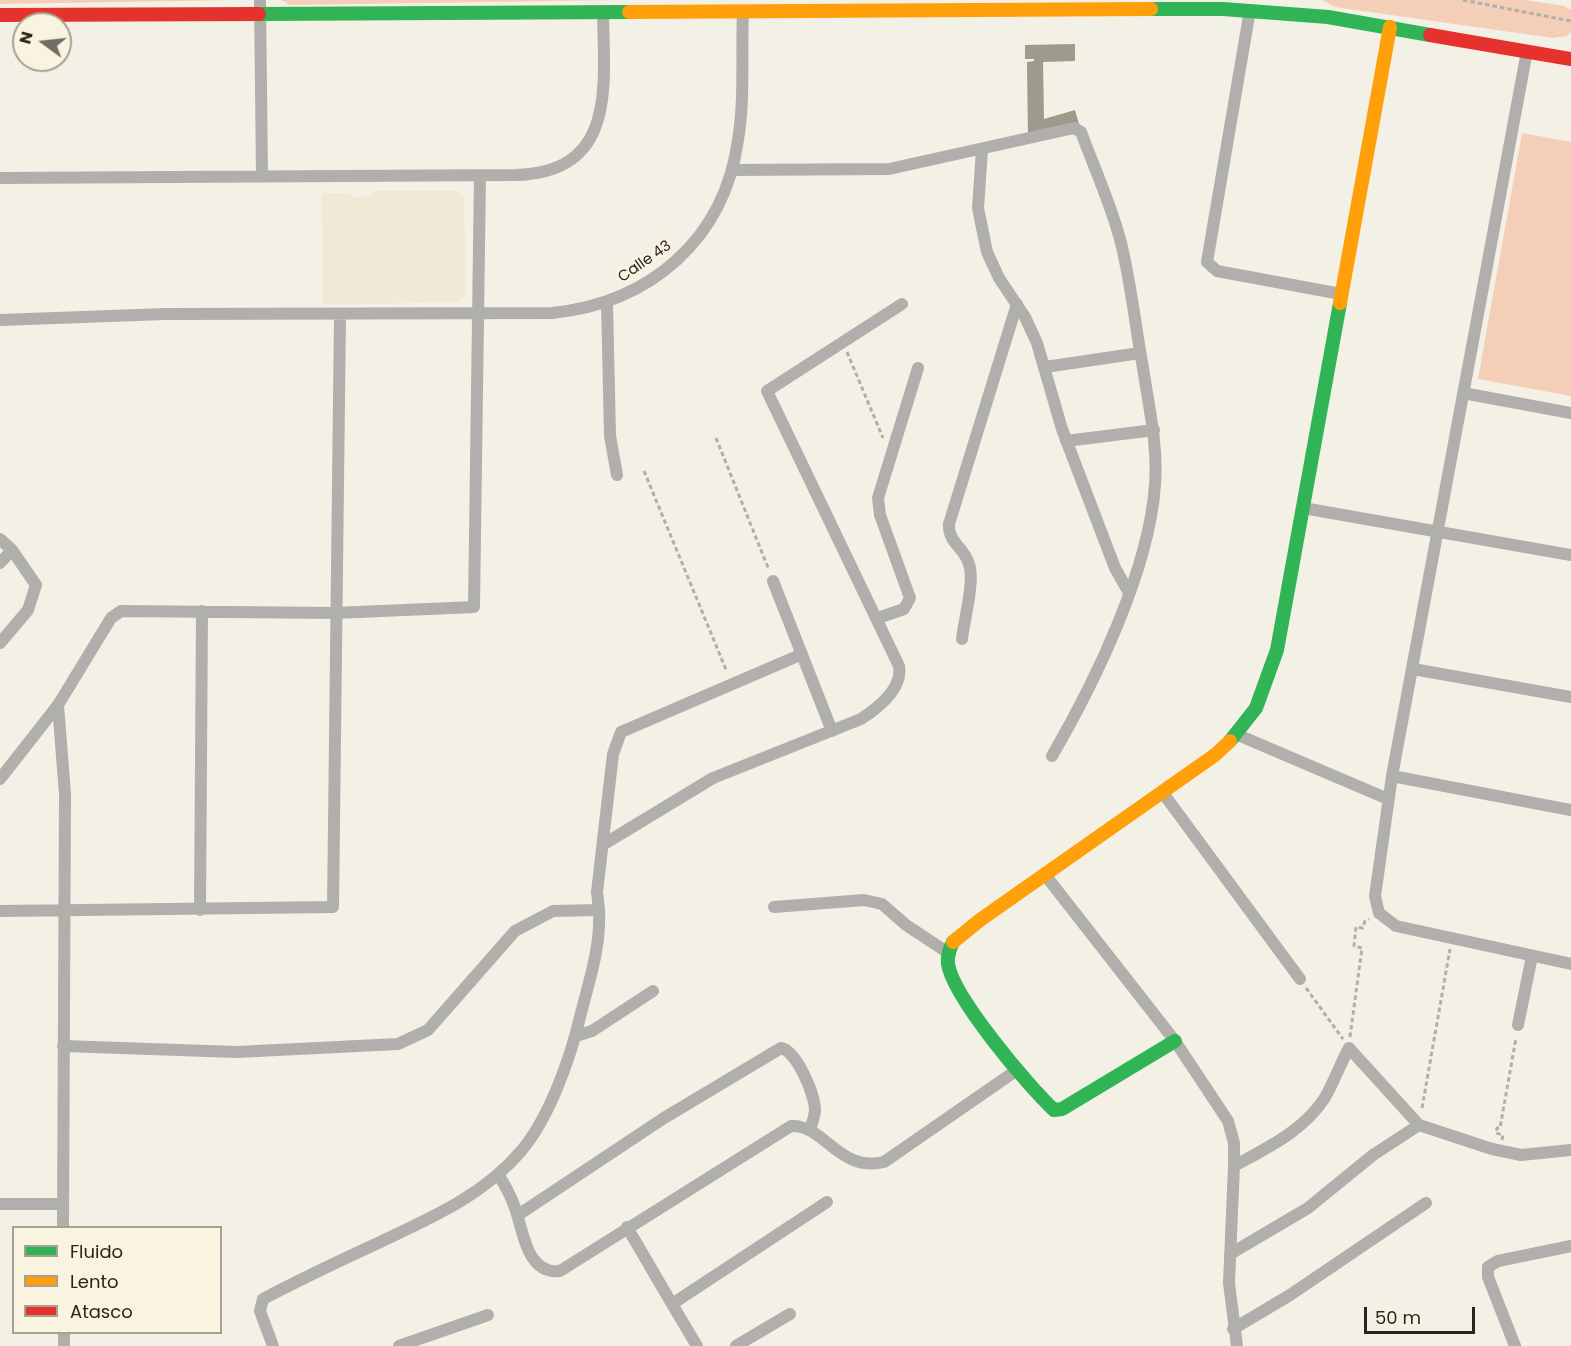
<!DOCTYPE html>
<style>
body{margin:0}
#map{position:relative;width:1571px;height:1346px;overflow:hidden;background:#f3f0e6;font-family:Poppins,sans-serif}
canvas{display:block}
.legend{position:absolute;left:12px;top:1226px;width:210px;height:108px;box-sizing:border-box;background:#f9f3e0;border:2px solid #a5a193;margin:0;padding:8px 10px;list-style:none;font-size:18px;color:#28261f}
.legend li{display:flex;align-items:center;gap:12px;height:30px}
.legend b{width:30px;border:2px solid #a5a193}
.north{position:absolute;left:12px;top:12px;width:60px;height:60px;box-sizing:border-box;background:#f9f3e0;border:2px solid #a5a193;border-radius:50%;rotate:285deg;font-size:16px;font-weight:700;line-height:24px;text-align:center;color:#28261f}
.north::after{content:'';display:block;margin:auto;width:21px;height:27px;background:#6f6d65;clip-path:polygon(50% 0,100% 100%,50% 72%,0 100%)}
.scale{position:absolute;left:1364px;top:1307px;width:111px;height:27px;box-sizing:border-box;border:3px solid #28261f;border-top:0;padding-left:8px;font-size:18px;line-height:21px;white-space:nowrap;color:#28261f;-webkit-text-stroke:4px #f9f3e0;paint-order:stroke}
</style>
<div id="map">
<canvas width="1571" height="1346"></canvas>
<ul class="legend">
<li><b style="height:8px;background:#30b455"></b>Fluido</li>
<li><b style="height:8px;background:#ff9f0a"></b>Lento</li>
<li><b style="height:8px;background:#e5322d"></b>Atasco</li>
</ul>
<div class="north">N</div>
<div class="scale">50 m</div>
</div>
<script>
const g = document.querySelector('canvas').getContext('2d');
g.lineJoin = 'round';
function paint(path, color) {
  g.fillStyle = color;
  g.fill(path, 'evenodd');
}
function strokePath(path, color, width, dash) {
  g.strokeStyle = color;
  g.lineWidth = width;
  g.lineCap = dash ? 'butt' : 'round';
  g.setLineDash(dash || []);
  g.stroke(path);
}
function write(font, color, halo, rows, align = 'center') {
  g.font = font + ' Poppins,sans-serif';
  g.lineWidth = 6;
  g.setLineDash([]);
  g.textBaseline = 'middle';
  g.strokeStyle = halo;
  g.fillStyle = color;
  for (const [text, x, y, turn = 0] of rows) {
    g.save();
    g.translate(x, y);
    g.rotate((+turn || 0) * Math.PI / 180);
    g.textAlign = isNaN(turn) ? turn : align;
    if (halo) g.strokeText(text, 0, 0);
    g.fillText(text, 0, 0);
    g.restore();
  }
}
paint(new Path2D(`
 M 373,191 L 459,191 L 464,196 L 466,295 L 459,302 L 323,305 L 322,193 L 350,193 L 355,198 L 369,196 Z`), '#f0e9d6');
paint(new Path2D(`
 M 0,0 L 236,0 L 0,4 Z
 M 281,0 L 620,0 L 290,5 Z
 M 1322,0 L 1525,0 L 1564,6 L 1571,10 L 1571,31 L 1567,36 L 1553,38 L 1335,7 Z
 M 1522,133 L 1571,142 L 1571,396 L 1478,379 Z`), '#f4ceb6');
paint(new Path2D(`
 M 1075,44 L 1075,61 L 1043,62 L 1044,119 L 1075,110 L 1079,124 L 1028,138 L 1027,62 L 1034,61 L 1034,59 L 1025,59 L 1025,45 Z`), '#9d9c8a');
strokePath(new Path2D(`
 M 1463,0 L 1571,21
 M 847,352 L 883,438
 M 716,438 L 769,570
 M 644,471 L 727,672
 M 1306,988 L 1343,1039
 M 1350,1037 L 1362,948 L 1354,946 L 1356,927 L 1363,928 L 1365,921 L 1369,919
 M 1422,1108 L 1450,949
 M 1502,1140 L 1503,1135 L 1496,1133 L 1497,1128 L 1500,1128 L 1516,1038`), '#b1afaa', 3, [4.5, 3]);
strokePath(new Path2D(`
 M 260,0 L 262,175
 M 1250,10 L 1207,262 L 1217,271 L 1341,294
 M 1527,51 L 1392,776 L 1375,896 L 1379,913 L 1396,926 L 1571,964
 M 982,150 L 978,208 L 987,252 L 999,278 L 1025,317 L 1037,343 L 1062,429 L 1115,568 L 1128,591
 M 732,170 L 889,169 L 1074,128 L 1081,132 C 1094,167 1110,202 1120,239 C 1131,281 1135,325 1143,368 C 1149,408 1158,445 1155,485 C 1149,571 1095,682 1052,756
 M 0,178 L 516,175 C 617,172 604,86 603,12
 M 607,303 L 610,436 L 617,475
 M 0,320 L 165,314 L 552,313 C 650,303 724,240 738,140 C 745,99 741,54 743,12
 M 1045,367 L 1140,353
 M 1463,393 L 1571,413
 M 1066,441 L 1154,430
 M 1303,508 L 1571,555
 M 0,539 L 12,550 L 36,585 L 28,610 L 0,643
 M 0,563 L 12,550
 M 773,581 L 832,731
 M 878,618 L 904,609 L 910,598 L 880,515 L 878,498 L 918,368
 M 962,639 C 964,620 975,581 969,564 C 964,547 948,543 949,524 L 1017,304
 M 1413,669 L 1571,697
 M 58,705 L 65,794 L 63,1228
 M 1238,735 L 1388,799
 M 1392,776 L 1571,810
 M 0,779 L 58,705 L 111,618 L 121,611 L 335,613 L 474,607 L 480,175
 M 1163,793 L 1300,979
 M 604,844 L 713,778 L 861,719 C 878,708 903,689 899,666 L 767,391 L 902,304
 M 1046,876 L 1175,1041 L 1228,1121 L 1234,1143 L 1234,1166 L 1229,1283 L 1237,1346
 M 774,907 L 864,900 L 882,904 L 906,925 L 950,954
 M 200,910 L 202,611
 M 599,910 L 597,892 L 613,754 L 621,732 L 800,655
 M 0,911 L 333,907 L 340,315
 M 1518,1025 L 1532,956
 M 576,1036 L 592,1031 L 653,991
 M 63,1046 L 237,1052 L 398,1044 L 428,1030 L 515,931 L 553,911 L 599,910 C 601,947 589,981 580,1017 C 570,1059 550,1116 522,1150 C 483,1196 431,1218 378,1243 C 339,1261 301,1279 263,1299 L 260,1311 L 273,1346
 M 1234,1166 C 1267,1148 1303,1131 1324,1099 C 1333,1085 1340,1064 1349,1048 L 1419,1125 L 1492,1149 L 1521,1155 L 1571,1150
 M 498,1174 C 505,1185 511,1196 515,1208 C 523,1229 526,1275 560,1271 L 791,1126 C 824,1124 839,1173 884,1162 L 1017,1070
 M 0,1204 L 62,1204
 M 518,1215 L 664,1118 L 781,1048 C 797,1051 815,1095 815,1111 C 814,1117 812,1124 810,1130
 M 627,1227 L 672,1304 L 827,1202
 M 1230,1254 L 1308,1208 L 1373,1155 L 1419,1125
 M 672,1304 L 697,1346
 M 1233,1329 L 1290,1295 L 1426,1203
 M 64,1332 L 64,1346
 M 399,1346 L 488,1315
 M 736,1346 L 790,1314
 M 1515,1346 L 1488,1277 L 1488,1267 L 1498,1261 L 1571,1246`), '#b1afab', 12);
strokePath(new Path2D(`
 M 1151,9 L 1223,9 L 1328,17 L 1430,35
 M 259,14 L 629,12
 M 1230,741 L 1256,708 L 1277,650 L 1340,303
 M 953,942 C 950,948 947,957 948,964 C 953,997 1028,1086 1054,1110 L 1062,1109 L 1175,1041`), '#30b455', 14);
strokePath(new Path2D(`
 M 629,12 L 1151,9
 M 1340,303 L 1390,27
 M 953,942 L 980,920 L 1215,755 L 1230,741`), '#ff9f0a', 14);
strokePath(new Path2D(`
 M 0,15 L 259,14
 M 1430,35 L 1571,59`), '#e5322d', 14);
write('15px', '#28261f', '#f9f3e0', [
 ["Calle 43",645,262,-35]
]);
</script>
